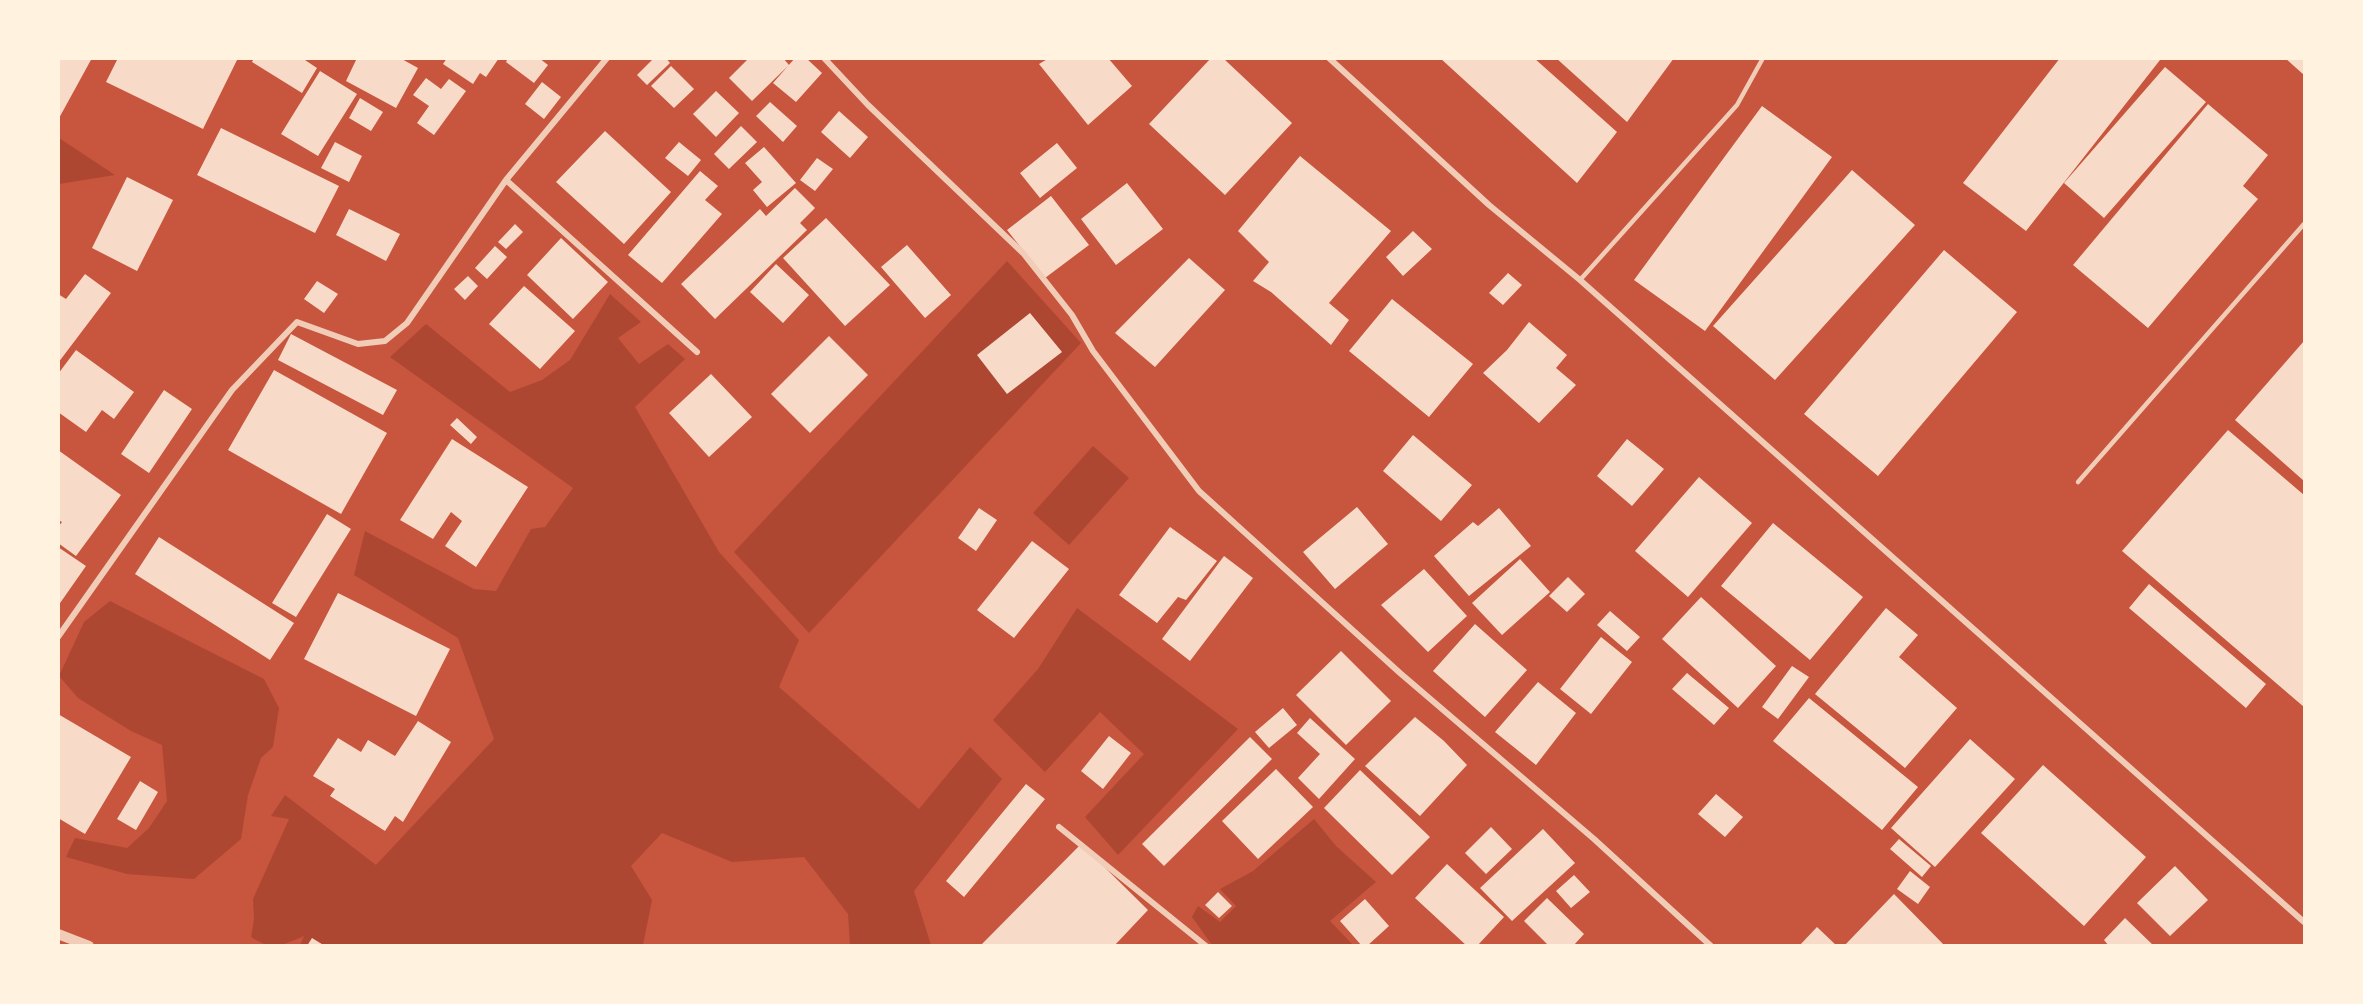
<!DOCTYPE html>
<style>
body{margin:0}
#map{position:relative;width:2363px;height:1004px;overflow:hidden;background:#c8553d;font-family:"Sofia Sans Condensed",sans-serif}
canvas{display:block}
.frame{position:absolute;inset:0;border:60px solid #fff3e0;pointer-events:none}
</style>
<div id="map">
<canvas width="2363" height="1004"></canvas>
<div class="frame"></div>
</div>
<script>
const g = document.querySelector('canvas').getContext('2d');
g.lineJoin = 'round';
function paint(path, color) {
  g.fillStyle = color;
  g.fill(path, 'evenodd');
}
function strokePath(path, color, width, dash) {
  g.strokeStyle = color;
  g.lineWidth = width;
  g.lineCap = dash ? 'butt' : 'round';
  g.setLineDash(dash || []);
  g.stroke(path);
}
paint(new Path2D(`
 M 59,138 L 115,175 L 59,184 Z
 M 1007,261 L 1081,343 L 809,633 L 734,552 Z
 M 610,294 L 641,322 L 618,338 L 639,364 L 668,344 L 685,359 L 635,407 L 719,552 L 799,640 L 779,687 L 919,809 L 970,747 L 1002,779 L 914,891 L 931,945 L 850,945 L 848,914 L 804,857 L 732,862 L 662,833 L 631,866 L 652,900 L 643,945 L 300,945 L 304,936 C 282,945 274,952 251,937 L 254,919 L 253,899 L 289,819 L 271,816 L 285,795 L 376,865 L 494,739 L 458,638 L 354,575 L 365,531 L 474,589 L 496,591 L 531,529 L 545,527 L 573,488 L 390,357 L 426,324 L 510,392 L 542,380 L 570,360 Z
 M 1093,446 L 1129,478 L 1069,545 L 1033,513 Z
 M 110,601 L 264,679 L 279,708 L 273,747 L 261,758 L 248,795 L 241,839 L 194,879 L 127,874 L 66,857 L 75,838 L 127,848 L 149,828 L 167,801 L 162,745 L 131,731 L 78,698 L 59,676 L 84,622 Z
 M 1077,608 L 1238,729 L 1118,855 L 1085,817 L 1144,754 L 1100,712 L 1045,772 L 993,720 L 1038,669 Z
 M 1314,819 L 1336,846 L 1376,882 L 1330,921 L 1353,945 L 1212,945 L 1192,917 L 1198,906 L 1220,922 L 1236,906 L 1220,889 L 1253,871 Z`), '#ae4732');
paint(new Path2D(`
 M 58,58 L 92,58 L 58,120 Z
 M 118,58 L 238,58 L 203,129 L 106,82 Z
 M 254,58 L 302,58 L 317,68 L 302,93 L 252,62 Z
 M 357,58 L 400,58 L 418,68 L 396,108 L 346,81 Z
 M 447,58 L 499,58 L 486,77 L 480,73 L 473,84 L 443,64 Z
 M 508,58 L 539,58 L 548,65 L 534,83 L 506,62 Z
 M 654,58 L 666,58 L 670,63 L 647,85 L 637,75 Z
 M 749,58 L 783,58 L 789,65 L 752,101 L 729,78 Z
 M 795,58 L 806,58 L 822,73 L 796,102 L 773,83 Z
 M 1049,58 L 1108,58 L 1132,86 L 1088,125 L 1039,64 Z
 M 1211,58 L 1223,58 L 1292,123 L 1225,195 L 1149,124 Z
 M 1440,58 L 1534,58 L 1617,132 L 1577,183 Z
 M 1556,58 L 1674,58 L 1627,122 Z
 M 2060,58 L 2160,60 L 2026,231 L 1963,183 Z
 M 2285,58 L 2304,58 L 2304,75 Z
 M 671,66 L 694,89 L 674,108 L 651,86 Z
 M 2165,67 L 2206,102 L 2104,218 L 2064,183 Z
 M 320,71 L 357,94 L 318,156 L 281,134 Z
 M 426,78 L 441,89 L 449,79 L 466,91 L 434,135 L 417,123 L 429,106 L 413,95 Z
 M 542,82 L 561,97 L 544,119 L 525,104 Z
 M 716,91 L 739,113 L 716,137 L 693,114 Z
 M 360,98 L 383,112 L 371,131 L 349,118 Z
 M 770,102 L 797,126 L 783,142 L 756,116 Z
 M 2208,104 L 2268,155 L 2243,186 L 2258,199 L 2148,328 L 2073,265 Z
 M 1762,106 L 1832,157 L 1705,331 L 1634,280 Z
 M 839,111 L 868,137 L 850,158 L 821,132 Z
 M 741,126 L 757,142 L 729,169 L 714,154 Z
 M 221,128 L 339,186 L 315,233 L 197,175 Z
 M 605,131 L 671,192 L 624,244 L 556,182 Z
 M 335,142 L 362,156 L 349,182 L 321,168 Z
 M 679,142 L 701,160 L 688,176 L 665,158 Z
 M 1057,143 L 1077,168 L 1040,198 L 1020,173 Z
 M 764,147 L 796,183 L 767,207 L 753,190 L 762,182 L 745,163 Z
 M 1300,156 L 1391,231 L 1329,303 L 1349,320 L 1331,345 L 1271,292 L 1253,281 L 1269,262 L 1238,231 Z
 M 817,158 L 833,169 L 815,191 L 800,180 Z
 M 1852,170 L 1915,225 L 1775,380 L 1713,326 Z
 M 700,171 L 718,186 L 705,200 L 722,214 L 662,283 L 628,255 Z
 M 127,177 L 173,200 L 137,271 L 92,248 Z
 M 1127,183 L 1163,229 L 1116,265 L 1081,219 Z
 M 795,188 L 815,208 L 800,223 L 807,230 L 715,319 L 681,284 L 760,209 L 766,216 Z
 M 1051,196 L 1089,245 L 1045,278 L 1007,230 Z
 M 349,209 L 400,234 L 386,261 L 336,235 Z
 M 826,218 L 890,285 L 845,326 L 783,258 Z
 M 515,224 L 523,232 L 506,249 L 498,242 Z
 M 1413,231 L 1432,249 L 1403,276 L 1386,257 Z
 M 561,238 L 608,282 L 573,319 L 527,275 Z
 M 907,245 L 951,295 L 925,318 L 881,267 Z
 M 495,246 L 507,257 L 487,279 L 475,268 Z
 M 1944,250 L 2017,312 L 1878,476 L 1804,414 Z
 M 1189,258 L 1225,290 L 1155,367 L 1115,333 Z
 M 776,264 L 809,295 L 783,323 L 750,292 Z
 M 1508,273 L 1522,285 L 1503,305 L 1489,293 Z
 M 85,274 L 111,293 L 58,363 L 58,294 L 66,299 Z
 M 468,276 L 478,286 L 465,300 L 454,289 Z
 M 317,281 L 338,294 L 324,313 L 304,299 Z
 M 524,286 L 575,331 L 540,369 L 489,324 Z
 M 1392,299 L 1473,364 L 1429,417 L 1349,351 Z
 M 1030,313 L 1062,352 L 1007,394 L 977,355 Z
 M 1529,322 L 1567,355 L 1556,368 L 1576,385 L 1539,423 L 1483,373 L 1507,350 Z
 M 291,334 L 397,390 L 383,415 L 278,360 Z
 M 829,336 L 868,375 L 810,433 L 771,394 Z
 M 2304,341 L 2304,481 L 2235,420 Z
 M 76,350 L 134,392 L 114,419 L 102,410 L 86,432 L 58,412 L 58,374 Z
 M 274,370 L 387,433 L 341,514 L 228,450 Z
 M 711,374 L 752,417 L 709,457 L 669,413 Z
 M 164,390 L 192,409 L 149,473 L 121,454 Z
 M 457,418 L 477,437 L 471,444 L 450,425 Z
 M 2228,430 L 2304,495 L 2304,707 L 2122,551 Z
 M 1413,435 L 1472,485 L 1441,521 L 1383,471 Z
 M 452,439 L 528,487 L 476,567 L 445,546 L 462,521 L 451,512 L 433,539 L 400,520 Z
 M 1627,439 L 1664,469 L 1632,506 L 1597,476 Z
 M 58,450 L 121,495 L 76,556 L 58,543 L 58,527 L 62,522 L 58,520 Z
 M 1699,477 L 1752,523 L 1688,597 L 1635,551 Z
 M 1357,507 L 1388,544 L 1335,589 L 1303,552 Z
 M 979,508 L 997,520 L 976,551 L 958,538 Z
 M 1499,508 L 1531,546 L 1469,596 L 1434,556 L 1473,522 L 1478,526 Z
 M 327,514 L 351,529 L 296,617 L 272,603 Z
 M 1773,523 L 1863,597 L 1810,660 L 1721,586 Z
 M 1170,527 L 1217,561 L 1186,600 L 1178,597 L 1157,623 L 1119,595 Z
 M 159,537 L 294,623 L 270,660 L 135,574 Z
 M 1032,541 L 1069,569 L 1014,638 L 977,610 Z
 M 58,547 L 86,566 L 58,606 Z
 M 1224,556 L 1253,578 L 1190,661 L 1162,639 Z
 M 1520,559 L 1550,592 L 1502,635 L 1472,603 Z
 M 1424,569 L 1467,616 L 1428,652 L 1381,605 Z
 M 1568,577 L 1585,594 L 1567,612 L 1549,596 Z
 M 2149,584 L 2266,684 L 2246,708 L 2129,608 Z
 M 338,593 L 450,649 L 416,716 L 304,659 Z
 M 1701,597 L 1776,666 L 1738,708 L 1662,639 Z
 M 1886,608 L 1918,635 L 1899,657 L 1957,708 L 1905,768 L 1815,694 Z
 M 1610,611 L 1640,637 L 1627,651 L 1597,625 Z
 M 1475,624 L 1527,670 L 1485,717 L 1433,671 Z
 M 1601,637 L 1632,662 L 1591,714 L 1560,689 Z
 M 1341,651 L 1391,701 L 1346,745 L 1296,695 Z
 M 1792,666 L 1809,677 L 1778,719 L 1762,707 Z
 M 1687,673 L 1729,708 L 1714,725 L 1672,689 Z
 M 1538,682 L 1576,713 L 1536,765 L 1495,732 Z
 M 1809,698 L 1918,787 L 1882,830 L 1773,741 Z
 M 1283,708 L 1297,725 L 1269,748 L 1255,732 Z
 M 58,714 L 131,757 L 85,834 L 58,818 Z
 M 1415,717 L 1444,741 L 1467,765 L 1420,816 L 1365,766 Z
 M 1310,718 L 1355,759 L 1319,799 L 1298,778 L 1320,754 L 1297,733 Z
 M 418,721 L 451,742 L 403,822 L 395,816 L 385,831 L 330,796 L 335,789 L 313,776 L 338,738 L 361,752 L 368,740 L 395,756 Z
 M 1109,736 L 1131,753 L 1103,789 L 1081,771 Z
 M 1250,737 L 1272,759 L 1164,866 L 1142,844 Z
 M 1970,739 L 2015,779 L 1935,867 L 1891,828 Z
 M 2043,765 L 2146,857 L 2084,926 L 1981,833 Z
 M 1276,769 L 1313,807 L 1258,859 L 1222,821 Z
 M 1360,770 L 1430,837 L 1392,875 L 1324,808 Z
 M 140,781 L 158,792 L 136,830 L 117,819 Z
 M 1026,784 L 1045,799 L 964,897 L 946,881 Z
 M 1716,794 L 1743,817 L 1725,837 L 1698,814 Z
 M 1491,827 L 1512,849 L 1486,874 L 1465,853 Z
 M 1543,829 L 1575,863 L 1512,921 L 1480,888 Z
 M 1899,839 L 1931,866 L 1922,877 L 1890,849 Z
 M 1081,844 L 1148,910 L 1114,946 L 980,946 Z
 M 1447,864 L 1504,917 L 1477,946 L 1467,946 L 1415,898 Z
 M 2175,866 L 2208,900 L 2170,936 L 2137,903 Z
 M 1910,871 L 1930,887 L 1918,904 L 1897,889 Z
 M 1574,875 L 1590,892 L 1571,908 L 1556,891 Z
 M 1218,892 L 1232,906 L 1219,918 L 1205,905 Z
 M 1894,894 L 1945,946 L 1844,946 Z
 M 1547,898 L 1584,934 L 1573,946 L 1549,946 L 1524,921 Z
 M 1365,899 L 1389,926 L 1367,946 L 1362,946 L 1340,921 Z
 M 2125,918 L 2154,946 L 2109,946 L 2104,940 Z
 M 1817,927 L 1837,946 L 1799,946 Z
 M 312,938 L 325,946 L 307,946 Z`), '#f7dbc8');
strokePath(new Path2D(`
 M 1580,280 L 1737,105 L 1763,58
 M 2078,482 L 2304,224`), '#f1ccb7', 4.5);
strokePath(new Path2D(`
 M 824,58 L 868,105 L 1023,253 L 1072,315 L 1093,351 L 1199,491 L 1400,673 L 1594,839 L 1711,946
 M 1329,58 L 1489,205 L 1580,280 L 2304,922
 M 506,180 L 697,352
 M 58,637 L 232,390 L 297,322 L 358,344 L 385,341 L 407,323 L 506,180 L 607,58
 M 1059,827 L 1206,946`), '#f1ccb7', 6);
strokePath(new Path2D(`
 M 58,934 L 89,946`), '#f1ccb7', 10);
</script>
